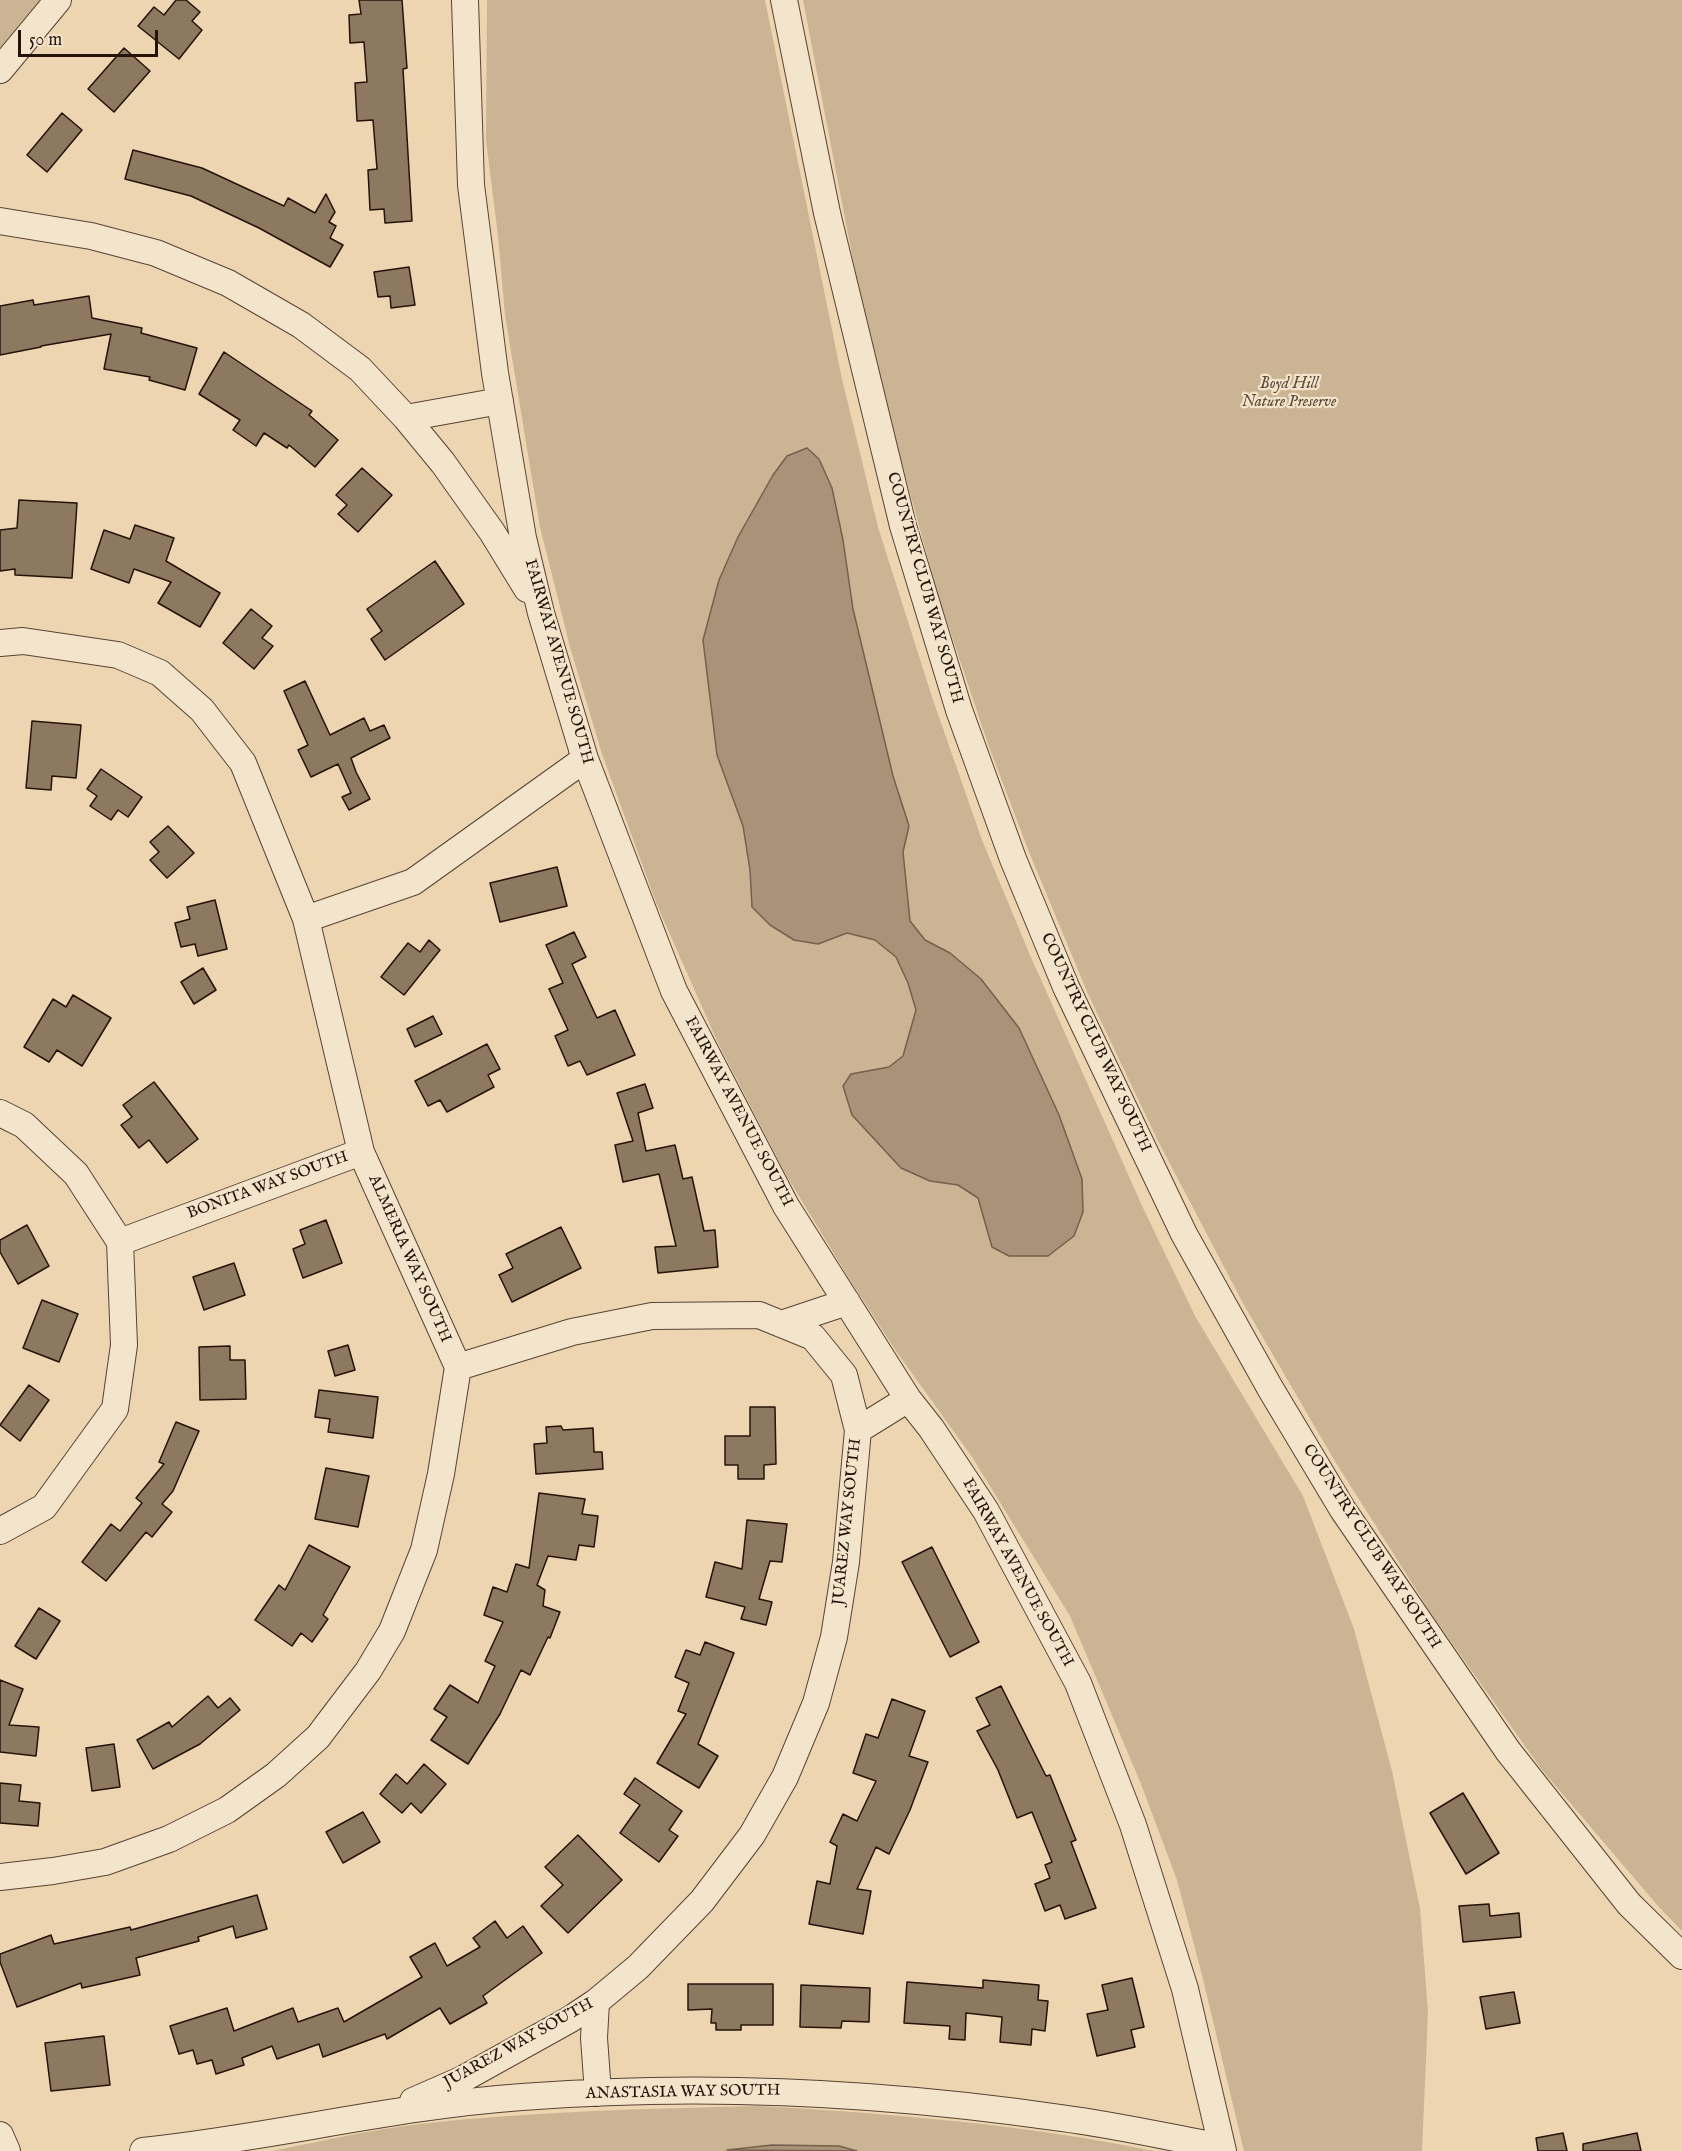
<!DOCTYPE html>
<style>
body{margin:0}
#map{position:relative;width:1682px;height:2151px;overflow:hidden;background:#edd5b1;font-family:"IM FELL English",serif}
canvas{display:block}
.scale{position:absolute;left:18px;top:30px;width:140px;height:27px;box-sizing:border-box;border:3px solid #251309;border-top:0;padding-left:8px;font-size:18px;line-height:21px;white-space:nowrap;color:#251309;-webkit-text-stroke:4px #f3e4cc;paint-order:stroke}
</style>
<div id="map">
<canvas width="1682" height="2151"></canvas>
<div class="scale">50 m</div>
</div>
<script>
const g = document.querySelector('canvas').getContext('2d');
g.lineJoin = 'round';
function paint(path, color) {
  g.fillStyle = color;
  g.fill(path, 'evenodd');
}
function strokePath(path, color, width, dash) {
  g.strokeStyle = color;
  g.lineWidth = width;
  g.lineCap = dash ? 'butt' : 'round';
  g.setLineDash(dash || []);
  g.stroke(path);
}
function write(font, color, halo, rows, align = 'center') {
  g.font = font + ' "IM FELL English",serif';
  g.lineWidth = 4.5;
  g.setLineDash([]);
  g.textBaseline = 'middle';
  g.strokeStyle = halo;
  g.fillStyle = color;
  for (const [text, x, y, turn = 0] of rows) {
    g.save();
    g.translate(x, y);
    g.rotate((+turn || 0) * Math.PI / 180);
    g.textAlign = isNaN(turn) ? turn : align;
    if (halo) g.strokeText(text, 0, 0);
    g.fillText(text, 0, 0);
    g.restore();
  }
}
paint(new Path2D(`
 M 0,0 L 46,0 L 0,55 Z
 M 487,0 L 765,0 L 842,379 L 878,527 L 932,697 L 982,840 L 1030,955 L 1144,1210 L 1195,1316 L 1303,1496 L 1354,1629 L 1392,1771 L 1420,1909 L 1428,2012 L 1422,2151 L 1244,2151 L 1202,1975 L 1177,1880 L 1141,1784 L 1070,1616 L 972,1457 L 896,1351 L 848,1277 L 785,1173 L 718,1043 L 657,905 L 602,754 L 570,647 L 540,527 L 505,315 L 498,236 L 486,140 Z
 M 803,0 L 1682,0 L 1682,1931 L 1658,1906 L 1542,1770 L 1432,1615 L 1333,1458 L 1244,1305 L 1157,1139 L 1088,994 L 1029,852 L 988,744 L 937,592 L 897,445 L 857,281 Z
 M 760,2106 C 892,2114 1024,2124 1154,2151 L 272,2151 C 321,2141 370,2130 420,2124 C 533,2111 646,2109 760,2106 Z`), '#cbb494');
const water = new Path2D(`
 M 807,448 L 819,459 L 832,488 L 843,540 L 853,609 L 893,776 L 909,826 L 903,852 L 910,921 L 925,940 L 950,953 L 981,979 L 1019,1028 L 1059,1115 L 1082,1179 L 1083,1212 L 1074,1236 L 1048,1256 L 1009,1256 L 992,1247 L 978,1198 L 958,1185 L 930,1181 L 901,1168 L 852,1115 L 843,1086 L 851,1074 L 889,1067 L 903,1056 L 916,1010 L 908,983 L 896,957 L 875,940 L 847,933 L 818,944 L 794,940 L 770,925 L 752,907 L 750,870 L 743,826 L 717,755 L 703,640 L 719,580 L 738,537 L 773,475 L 787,456 Z
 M 772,2145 L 839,2146 L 857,2151 L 727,2150 Z`);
paint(water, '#a99378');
strokePath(water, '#74604c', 1.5);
const building = new Path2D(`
 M 176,0 L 186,0 L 200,12 L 192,21 L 202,30 L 179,59 L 138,26 L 154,7 L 164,15 Z
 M 359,0 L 402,0 L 407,68 L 403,69 L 412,221 L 385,223 L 384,209 L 370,210 L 368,170 L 377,169 L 373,120 L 357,121 L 355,83 L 367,82 L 364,42 L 350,43 L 349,15 L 361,14 Z
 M 124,48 L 150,71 L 114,112 L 88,89 Z
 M 62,113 L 82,130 L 47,172 L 27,155 Z
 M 133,150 L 202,168 L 284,206 L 288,198 L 315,213 L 326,194 L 335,212 L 329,222 L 336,226 L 330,238 L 343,245 L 330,267 L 259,228 L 191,196 L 125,179 Z
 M 409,267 L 415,305 L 391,308 L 390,296 L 378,297 L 374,272 Z
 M 89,296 L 92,318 L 142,328 L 141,333 L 197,348 L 185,390 L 149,380 L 150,377 L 104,369 L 111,334 L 41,346 L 41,347 L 0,355 L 0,306 L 33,300 L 34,305 Z
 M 224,352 L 312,411 L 309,415 L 338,440 L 315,467 L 289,445 L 287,448 L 264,433 L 256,446 L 233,430 L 240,420 L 199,394 Z
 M 362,468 L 392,495 L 358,532 L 338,514 L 347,505 L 336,495 Z
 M 19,500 L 77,503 L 72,578 L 15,575 L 15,569 L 0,571 L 0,530 L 17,528 Z
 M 135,525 L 174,538 L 166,561 L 220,593 L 200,627 L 158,603 L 171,582 L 134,569 L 129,583 L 91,569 L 104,530 L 130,539 Z
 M 435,561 L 464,604 L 385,660 L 371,639 L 382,631 L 367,609 Z
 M 251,609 L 272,626 L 262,638 L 273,646 L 254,669 L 223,643 Z
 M 305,681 L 330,735 L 364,718 L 370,731 L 384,725 L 390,738 L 351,758 L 356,772 L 370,799 L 349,810 L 342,797 L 351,793 L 338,764 L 311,777 L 298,750 L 308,745 L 284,691 Z
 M 32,721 L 81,725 L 76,778 L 52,776 L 51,790 L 26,788 Z
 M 101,769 L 142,797 L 128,817 L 118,810 L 111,820 L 90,806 L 97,796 L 87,789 Z
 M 168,826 L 194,853 L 167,878 L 150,860 L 159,852 L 150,842 Z
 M 557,867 L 567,906 L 500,922 L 490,883 Z
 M 215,900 L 227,949 L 198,956 L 195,944 L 181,947 L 175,923 L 190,919 L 187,907 Z
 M 574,932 L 586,957 L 572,964 L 597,1018 L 615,1010 L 635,1055 L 587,1075 L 580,1061 L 568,1066 L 555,1036 L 568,1030 L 549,989 L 563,983 L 546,945 Z
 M 429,940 L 440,950 L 404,995 L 381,977 L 408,943 L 420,952 Z
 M 203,968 L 216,990 L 194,1004 L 181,982 Z
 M 73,995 L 111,1018 L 82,1066 L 57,1050 L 49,1062 L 24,1047 L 53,999 L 66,1007 Z
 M 433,1016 L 442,1034 L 415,1047 L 407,1029 Z
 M 487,1044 L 500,1069 L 488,1075 L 494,1087 L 447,1112 L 440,1100 L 428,1106 L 415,1081 Z
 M 154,1082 L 198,1139 L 167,1163 L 149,1140 L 139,1148 L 121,1125 L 132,1117 L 123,1105 Z
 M 645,1084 L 653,1108 L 638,1113 L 646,1151 L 675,1145 L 683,1179 L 692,1177 L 704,1231 L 715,1230 L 718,1267 L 658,1273 L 655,1247 L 676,1246 L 659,1174 L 623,1182 L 615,1145 L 633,1141 L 617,1093 Z
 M 326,1220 L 342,1263 L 303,1278 L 293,1249 L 305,1244 L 300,1230 Z
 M 27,1225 L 49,1266 L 18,1284 L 0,1252 L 0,1240 Z
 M 561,1227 L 581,1268 L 512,1302 L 499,1275 L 513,1268 L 506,1254 Z
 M 234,1263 L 245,1295 L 204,1310 L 193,1277 Z
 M 42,1300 L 78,1314 L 59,1362 L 23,1348 Z
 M 348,1345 L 355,1370 L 335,1376 L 328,1351 Z
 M 230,1346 L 230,1360 L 245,1360 L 246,1399 L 200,1400 L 199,1347 Z
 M 29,1385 L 49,1400 L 20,1441 L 0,1425 Z
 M 319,1390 L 378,1397 L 373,1438 L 328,1432 L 330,1419 L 315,1417 Z
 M 750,1407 L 775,1407 L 776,1464 L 764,1465 L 764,1479 L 738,1479 L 738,1465 L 725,1465 L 725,1436 L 750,1436 Z
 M 176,1422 L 199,1431 L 173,1491 L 162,1504 L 172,1512 L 152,1537 L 146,1532 L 106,1581 L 82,1562 L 111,1524 L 120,1531 L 142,1503 L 136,1498 L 164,1464 L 159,1462 Z
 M 561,1426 L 563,1430 L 593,1428 L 594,1452 L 602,1452 L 603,1469 L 536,1474 L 534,1444 L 547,1443 L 546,1427 Z
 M 326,1468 L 369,1476 L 358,1527 L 315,1519 Z
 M 539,1493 L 585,1499 L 582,1514 L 598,1516 L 594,1547 L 579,1545 L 576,1560 L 548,1556 L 537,1585 L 545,1590 L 543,1606 L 560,1612 L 550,1638 L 548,1637 L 530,1675 L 521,1670 L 500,1714 L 468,1764 L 431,1740 L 447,1717 L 434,1709 L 450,1685 L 478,1703 L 495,1666 L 485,1661 L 503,1622 L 484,1615 L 493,1587 L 507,1592 L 516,1564 L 529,1568 Z
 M 747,1520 L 787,1524 L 782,1562 L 770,1561 L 759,1599 L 772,1602 L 766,1625 L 741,1619 L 745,1607 L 706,1597 L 715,1562 L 742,1569 Z
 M 309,1545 L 350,1567 L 323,1615 L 328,1619 L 312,1642 L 301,1633 L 292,1646 L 255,1620 L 279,1585 L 285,1590 Z
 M 932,1547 L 979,1642 L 950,1657 L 902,1562 Z
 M 39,1608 L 60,1621 L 36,1659 L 15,1646 Z
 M 705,1642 L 734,1653 L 698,1744 L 718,1756 L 699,1788 L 657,1763 L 686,1714 L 678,1711 L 689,1683 L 675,1677 L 686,1650 L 700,1655 Z
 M 0,1680 L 23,1689 L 9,1725 L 39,1727 L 36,1756 L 0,1752 Z
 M 1001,1686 L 1046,1776 L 1050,1775 L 1076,1840 L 1071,1842 L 1096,1908 L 1065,1919 L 1060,1905 L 1045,1911 L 1035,1884 L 1050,1878 L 1045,1865 L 1052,1862 L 1032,1812 L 1017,1818 L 998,1770 L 977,1731 L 990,1725 L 976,1698 Z
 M 208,1696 L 218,1708 L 230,1698 L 240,1710 L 200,1744 L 153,1769 L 137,1740 L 169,1722 L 172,1727 Z
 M 892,1699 L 925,1711 L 909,1756 L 928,1762 L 910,1810 L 889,1854 L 876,1847 L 857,1889 L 871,1891 L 863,1934 L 809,1924 L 817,1881 L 830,1884 L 837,1846 L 830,1842 L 843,1814 L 857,1821 L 876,1781 L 853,1773 L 866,1734 L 878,1738 Z
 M 114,1744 L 120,1787 L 92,1791 L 86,1748 Z
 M 424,1764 L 446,1784 L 421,1813 L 411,1803 L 402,1813 L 380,1794 L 396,1774 L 407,1784 Z
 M 635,1778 L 682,1811 L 669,1830 L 678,1836 L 659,1862 L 620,1833 L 640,1805 L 624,1794 Z
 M 0,1783 L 21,1785 L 19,1801 L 40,1803 L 38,1826 L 0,1823 Z
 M 1463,1793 L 1499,1853 L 1466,1874 L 1430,1813 Z
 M 363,1812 L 380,1842 L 343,1863 L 326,1832 Z
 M 578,1835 L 622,1880 L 568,1933 L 541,1906 L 563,1885 L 545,1867 Z
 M 257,1895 L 267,1929 L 236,1938 L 233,1926 L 198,1937 L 199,1941 L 136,1958 L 140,1975 L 82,1988 L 81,1983 L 17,2007 L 0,1962 L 0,1954 L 51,1935 L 54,1944 L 130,1927 L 131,1930 Z
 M 1489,1904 L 1490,1916 L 1519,1913 L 1521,1937 L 1463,1942 L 1459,1906 Z
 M 495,1921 L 507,1938 L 523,1926 L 542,1953 L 483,1996 L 487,2003 L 450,2024 L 440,2008 L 387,2039 L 385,2034 L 323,2057 L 319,2044 L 277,2059 L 272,2046 L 242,2058 L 244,2065 L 216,2074 L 212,2060 L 197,2064 L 193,2050 L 179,2054 L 170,2026 L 227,2008 L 234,2031 L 293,2008 L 298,2022 L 338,2008 L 344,2022 L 422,1977 L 410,1957 L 435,1943 L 447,1966 L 480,1947 L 473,1938 Z
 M 1132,1978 L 1144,2027 L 1131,2030 L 1135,2047 L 1097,2056 L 1087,2014 L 1108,2010 L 1102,1985 Z
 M 983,1980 L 1039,1985 L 1038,2000 L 1048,2001 L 1045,2031 L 1032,2029 L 1031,2045 L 1000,2042 L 1002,2017 L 966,2013 L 965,2040 L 949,2039 L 950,2026 L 904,2023 L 907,1982 L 983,1988 Z
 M 688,1984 L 773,1984 L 773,2025 L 741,2025 L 741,2030 L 716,2030 L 716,2023 L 711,2023 L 712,2009 L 688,2010 Z
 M 801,1985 L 870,1988 L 869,2022 L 842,2021 L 841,2028 L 800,2027 Z
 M 1514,1992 L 1520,2023 L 1486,2029 L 1480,1997 Z
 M 104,2036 L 110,2085 L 51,2091 L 45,2043 Z
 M 1563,2133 L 1567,2151 L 1538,2151 L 1536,2138 Z
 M 1637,2133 L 1641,2151 L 1583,2151 L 1583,2144 Z`);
paint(building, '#8d7860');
strokePath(building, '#251309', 1.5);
const minor = new Path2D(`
 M 465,0 L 471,185 L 495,373 L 523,538 L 541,613 L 585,759 L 674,991 L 786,1206 L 908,1399 L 931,1428 L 986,1511 L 1078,1683 L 1133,1825 L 1185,1989 L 1223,2151
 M 784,0 L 827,213 L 903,526 L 959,710 L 1013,859 L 1066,987 L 1184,1234 L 1270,1388 L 1343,1510 L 1508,1751 L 1629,1904 L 1682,1956
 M 0,70 L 58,0
 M 0,221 L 91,236 L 156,253 L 228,283 L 301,325 L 360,369 L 406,418 L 443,463 L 492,532 L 527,589
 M 406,418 L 500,401
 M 0,643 L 23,641 L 118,655 L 160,673 L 202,710 L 243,763 L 306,919 L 361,1152 L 458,1367 L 441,1474 L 424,1550 L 392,1631 L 368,1671 L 318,1737 L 276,1775 L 227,1810 L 169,1839 L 105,1862 L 53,1871 L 0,1877
 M 306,919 L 413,882 L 585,759
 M 0,1113 L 24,1125 L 76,1174 L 120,1242 L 124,1345 L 115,1409 L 44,1507 L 0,1531
 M 120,1242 L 361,1152
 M 781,1324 L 847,1302
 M 458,1367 L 572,1332 L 652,1316 L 759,1315 L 813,1337 L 844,1375 L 858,1430
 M 596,2002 L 594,2038 L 598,2093
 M 413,2101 L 461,2080 L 569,2020 L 596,2002 L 638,1967 L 702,1901 L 752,1835 L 785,1777 L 816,1703 L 834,1637 L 846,1562 L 858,1430 L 908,1399
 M 0,2135 L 7,2151
 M 143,2151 C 270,2138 394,2106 522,2097 C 702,2083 882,2092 1061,2118 C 1115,2125 1168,2137 1222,2147`);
strokePath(minor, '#574433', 28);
strokePath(minor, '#f3e4cc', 26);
write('italic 16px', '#5f4b3a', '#f3e4cc', [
 ["Boyd Hill",1289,385],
 ["Nature Preserve",1289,403]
]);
write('16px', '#251309', '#f3e4cc', [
 ["COUNTRY CLUB WAY SOUTH",924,588,74],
 ["FAIRWAY AVENUE SOUTH",558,662,74],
 ["COUNTRY CLUB WAY SOUTH",1095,1043,65],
 ["FAIRWAY AVENUE SOUTH",738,1112,62],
 ["BONITA WAY SOUTH",268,1186,-20],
 ["ALMERIA WAY SOUTH",409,1259,66],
 ["JUAREZ WAY SOUTH",848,1522,-84],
 ["COUNTRY CLUB WAY SOUTH",1371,1547,57],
 ["FAIRWAY AVENUE SOUTH",1017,1573,61],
 ["JUAREZ WAY SOUTH",519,2044,-29],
 ["ANASTASIA WAY SOUTH",683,2093,-1]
]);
</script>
